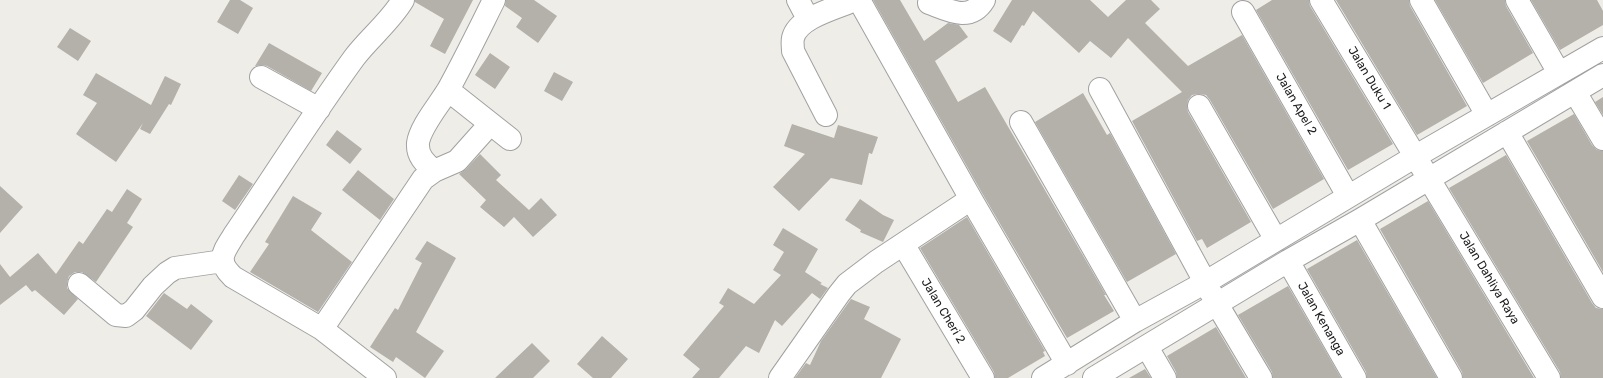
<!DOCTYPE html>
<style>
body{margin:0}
canvas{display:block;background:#efede7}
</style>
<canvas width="1603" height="378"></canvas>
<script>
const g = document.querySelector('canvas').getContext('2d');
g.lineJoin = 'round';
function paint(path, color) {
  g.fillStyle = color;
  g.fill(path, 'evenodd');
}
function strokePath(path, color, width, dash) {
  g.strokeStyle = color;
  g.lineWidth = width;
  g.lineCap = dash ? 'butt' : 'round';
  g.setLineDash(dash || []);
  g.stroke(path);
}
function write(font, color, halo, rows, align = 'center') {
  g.font = font + ' Rubik,sans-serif';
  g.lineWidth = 3;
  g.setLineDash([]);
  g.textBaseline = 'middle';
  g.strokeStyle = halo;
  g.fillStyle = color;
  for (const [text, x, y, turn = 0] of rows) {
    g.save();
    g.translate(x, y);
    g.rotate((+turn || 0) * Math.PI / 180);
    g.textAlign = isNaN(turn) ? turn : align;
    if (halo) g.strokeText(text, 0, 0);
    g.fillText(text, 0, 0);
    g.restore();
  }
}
paint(new Path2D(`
 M 230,0 L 240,0 L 253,8 L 238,34 L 217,22 Z
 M 415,0 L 473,0 L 445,54 L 430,46 L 444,19 L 415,2 Z
 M 506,0 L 534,0 L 557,16 L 538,43 L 516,27 L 522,18 L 505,6 Z
 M 873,0 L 900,0 L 924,41 L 948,23 L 959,25 L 968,37 L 935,61 L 958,102 L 985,87 L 1106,295 L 1104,295 L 1114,311 L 1067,338 L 982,193 Z
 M 1012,0 L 1090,0 L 1108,17 L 1126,0 L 1151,0 L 1160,9 L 1145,23 L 1188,66 L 1242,35 L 1324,179 L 1273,209 L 1210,100 L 1206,95 L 1199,94 L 1192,95 L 1188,100 L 1187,106 L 1188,112 L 1251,222 L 1207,248 L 1202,239 L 1197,241 L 1132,121 L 1182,92 L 1128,38 L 1111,58 L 1090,41 L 1079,53 L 1033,11 L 1024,26 L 1022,25 L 1011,43 L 993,31 Z
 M 1272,0 L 1309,0 L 1310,6 L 1393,144 L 1348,170 L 1256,10 Z
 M 1336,0 L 1409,0 L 1410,6 L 1467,106 L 1417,135 Z
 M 1435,0 L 1505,0 L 1506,6 L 1533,53 L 1483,83 Z
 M 1531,0 L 1597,0 L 1603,11 L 1603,25 L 1560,50 Z
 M 70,28 L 91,41 L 78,61 L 57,47 Z
 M 269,43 L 322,73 L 311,91 L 267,66 L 261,65 L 255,66 Z
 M 490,53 L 510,67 L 495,89 L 475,75 Z
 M 554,72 L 573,82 L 562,101 L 544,91 Z
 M 96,73 L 151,105 L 165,76 L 181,84 L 171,105 L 169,104 L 150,134 L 140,129 L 143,123 L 116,162 L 76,134 L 97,103 L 83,95 Z
 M 1083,93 L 1107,135 L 1110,133 L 1176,254 L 1127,282 L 1035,122 Z
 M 1603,97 L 1603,115 L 1595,102 Z
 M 1574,114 L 1592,145 L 1597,150 L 1603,151 L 1603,272 L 1527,141 Z
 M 792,124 L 834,138 L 838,125 L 878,137 L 872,154 L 869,153 L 862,185 L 831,178 L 799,211 L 773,187 L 805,154 L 784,146 Z
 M 337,130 L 362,149 L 350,164 L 326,145 Z
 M 480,154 L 501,175 L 496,180 L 529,210 L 541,198 L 557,215 L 533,237 L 514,217 L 504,227 L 480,207 L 486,200 L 459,174 L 466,169 Z
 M 1506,155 L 1592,303 L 1596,308 L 1603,309 L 1603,378 L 1561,378 L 1560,372 L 1449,188 Z
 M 358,170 L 394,199 L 380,220 L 342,190 Z
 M 239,175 L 253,184 L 235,210 L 222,201 Z
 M 0,186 L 23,207 L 0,233 Z
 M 127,189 L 142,199 L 127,223 L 133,227 L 96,282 L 82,272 L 75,272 L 69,276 L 67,282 L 67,288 L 78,299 L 64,315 L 35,290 L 32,292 L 26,285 L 0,305 L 0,264 L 10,277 L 38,253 L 56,274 L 79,241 L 83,244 L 107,209 L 112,212 Z
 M 293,196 L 322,213 L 311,230 L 352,262 L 318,312 L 250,272 L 269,244 L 265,242 Z
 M 860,199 L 883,215 L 894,220 L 883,242 L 860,232 L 861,230 L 845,220 Z
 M 1428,201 L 1534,378 L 1463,378 L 1462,372 L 1380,229 Z
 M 967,217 L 1045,351 L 1043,352 L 1045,356 L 1008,378 L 995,378 L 994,372 L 920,248 Z
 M 783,228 L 818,249 L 805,272 L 822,283 L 820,284 L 828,288 L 820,299 L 812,293 L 782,326 L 775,320 L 759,353 L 746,346 L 719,378 L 692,378 L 700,369 L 683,355 L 724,306 L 719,303 L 728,288 L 754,304 L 781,275 L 773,270 L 784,252 L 773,245 Z
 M 1357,240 L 1437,378 L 1367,378 L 1366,372 L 1307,269 Z
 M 427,241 L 456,258 L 416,332 L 444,351 L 425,378 L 396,357 L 393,362 L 370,347 L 395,308 L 398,310 L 422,263 L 415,259 Z
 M 1288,286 L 1341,378 L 1273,378 L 1272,372 L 1238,315 Z
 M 164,293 L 187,309 L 191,304 L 213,321 L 191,350 L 146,316 Z
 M 851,299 L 870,307 L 864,319 L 901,339 L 881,378 L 795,378 L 806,363 L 810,365 L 821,341 Z
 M 1216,327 L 1246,378 L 1177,378 L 1176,372 L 1167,356 Z
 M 602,336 L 628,359 L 611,378 L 593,378 L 577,364 Z
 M 532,343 L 550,361 L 533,378 L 495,378 Z
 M 1145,369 L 1151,378 L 1129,378 Z`), '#b4b0aa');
const street = new Path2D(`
 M 798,0 L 808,19
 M 859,0 L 971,199 L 1067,364
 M 1321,0 L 1549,378
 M 1421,0 L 1487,115
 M 1517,0 L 1559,73
 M 929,3 C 948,10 970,23 984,0
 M 1243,12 L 1348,196
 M 261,77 L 319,109
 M 1100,89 L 1217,304 L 1261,378
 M 448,90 L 510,139
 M 1575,92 L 1603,139
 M 1199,106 L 1276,240
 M 826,115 L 793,51 C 793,47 792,42 793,38 C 798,17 837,8 855,0
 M 1021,122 L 1135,321
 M 1507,132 L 1603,297
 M 434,171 L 457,161 L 490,124
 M 1360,220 L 1451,378
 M 903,244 L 983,378
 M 1288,261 L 1355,378
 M 79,284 L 116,315 L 126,316 L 134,310 L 153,286 L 167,273 L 175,268 L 223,261
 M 322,329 L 423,179 L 434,171 C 425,163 417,156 418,143 C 420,127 439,105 448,90 C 464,61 479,30 494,0
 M 1147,347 L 1165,378
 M 385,378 L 322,329 L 233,277 C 215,260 224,252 234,235 C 274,176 312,116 354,58 C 369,38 390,22 403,0
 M 780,378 L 839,294 L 847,284 L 876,262 L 971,199
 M 1043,378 L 1135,321 L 1206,282 L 1416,156 L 1603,48
 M 1094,378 L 1288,261 L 1360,220 L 1603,75`);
strokePath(street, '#a1a1a1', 24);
strokePath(street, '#fff', 22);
write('12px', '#202020', '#fff', [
 ["Jalan Duku 1",1369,78,59],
 ["Jalan Apel 2",1296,104,60],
 ["Jalan Dahliya Raya",1489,278,59],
 ["Jalan Cheri 2",943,311,59],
 ["Jalan Kenanga",1321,319,60]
]);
</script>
